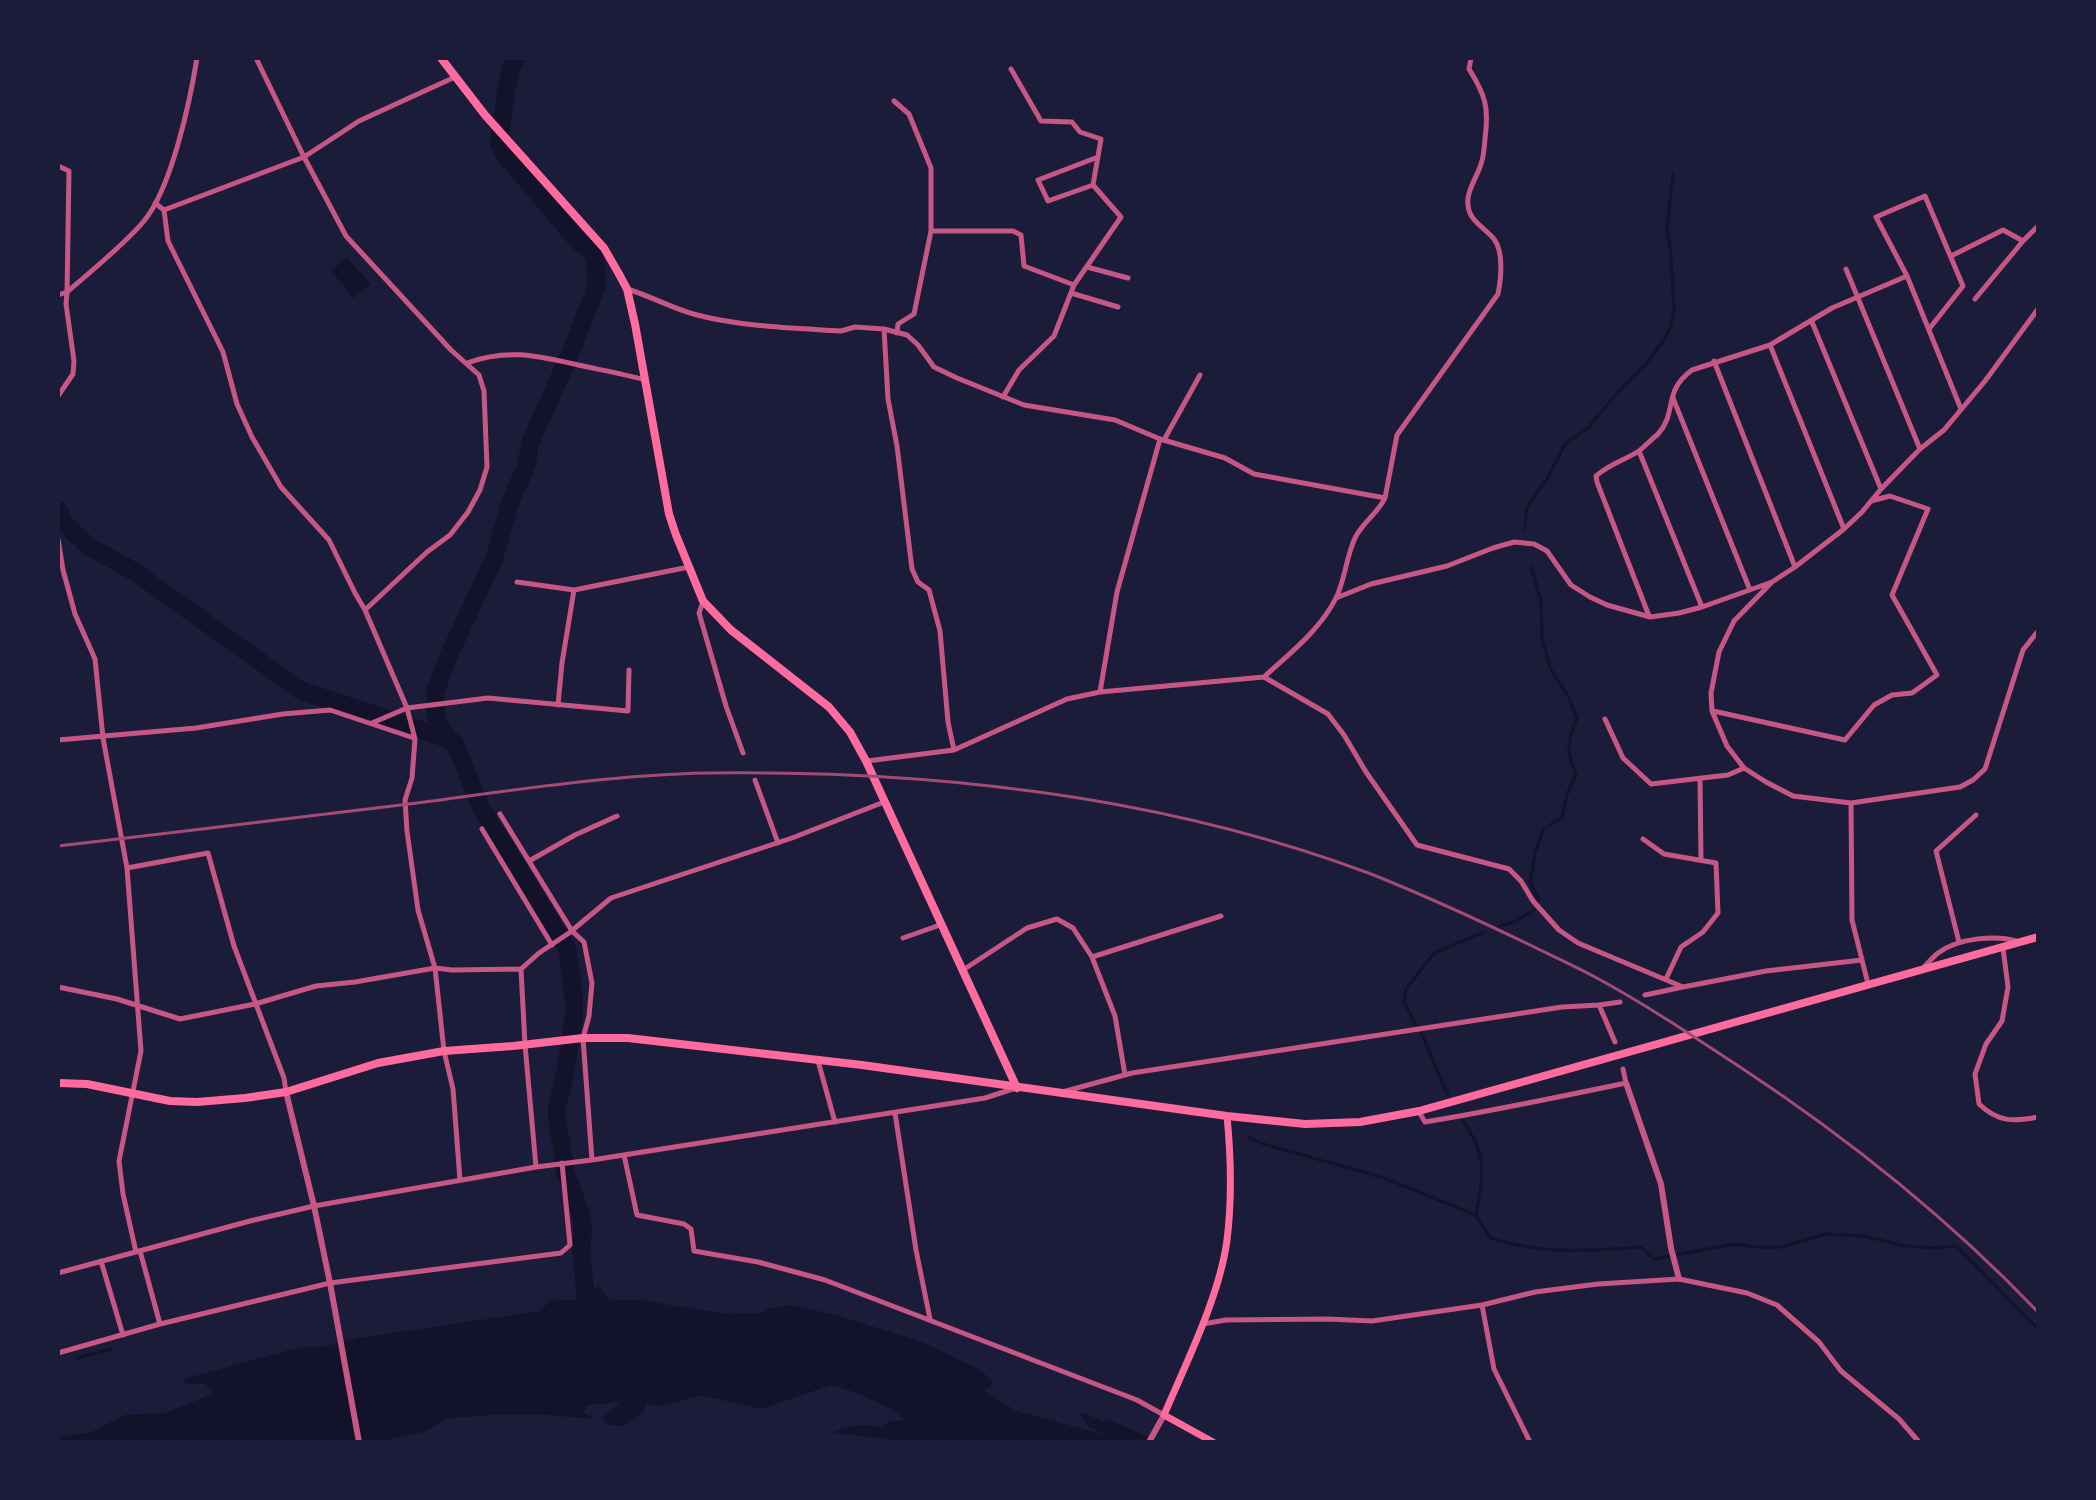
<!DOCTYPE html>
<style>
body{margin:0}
#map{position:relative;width:2096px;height:1500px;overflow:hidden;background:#1b1b3a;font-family:"Public Sans",sans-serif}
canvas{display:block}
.frame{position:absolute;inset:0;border:60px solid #1b1b3a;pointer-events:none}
</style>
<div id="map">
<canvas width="2096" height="1500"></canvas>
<div class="frame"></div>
</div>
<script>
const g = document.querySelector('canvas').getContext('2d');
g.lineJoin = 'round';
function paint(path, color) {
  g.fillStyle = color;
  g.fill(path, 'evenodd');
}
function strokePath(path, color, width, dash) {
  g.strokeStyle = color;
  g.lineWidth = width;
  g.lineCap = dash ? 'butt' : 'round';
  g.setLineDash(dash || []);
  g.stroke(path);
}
paint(new Path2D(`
 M 347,257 L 370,284 L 354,298 L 331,271 Z
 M 599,1286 L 604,1294 L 611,1300 L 639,1300 L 725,1314 L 761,1313 L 767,1309 L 791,1305 L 840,1316 L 924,1343 L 978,1369 L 992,1380 L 990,1388 L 983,1390 L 1016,1411 L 1106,1435 L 1088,1426 L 1078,1411 L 1101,1420 L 1111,1421 L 1160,1442 L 906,1442 L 831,1432 L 858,1425 L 882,1427 L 889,1421 L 905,1420 L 890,1408 L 854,1392 L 831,1385 L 761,1409 L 700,1395 L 661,1406 L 647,1404 L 643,1412 L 623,1426 L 608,1425 L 603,1418 L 620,1402 L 586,1405 L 584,1413 L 594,1419 L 547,1415 L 491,1415 L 449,1418 L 423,1432 L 378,1442 L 58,1442 L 58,1437 L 92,1432 L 125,1415 L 165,1413 L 212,1394 L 205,1383 L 185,1384 L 184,1379 L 301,1347 L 323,1347 L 358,1338 L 541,1311 L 549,1301 L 579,1300 Z`), '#12122b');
strokePath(new Path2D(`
 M 1525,529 L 1526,512 L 1530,502 L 1547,479 L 1565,444 L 1588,428 L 1617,393 L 1646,364 L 1663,341 L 1671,327 L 1674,310 L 1671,255 L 1667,226 L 1673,174
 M 1531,567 L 1541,601 L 1542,638 L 1550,668 L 1568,696 L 1577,718 C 1566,742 1567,752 1576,775 L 1567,794 L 1562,818 L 1543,829 L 1535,854 L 1530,882 L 1539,900
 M 1499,926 L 1514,922 L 1534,910
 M 1417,1028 L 1404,1002 L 1406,989 L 1434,953 L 1484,932
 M 1421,1033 C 1431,1053 1437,1074 1448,1094
 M 1463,1120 C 1468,1129 1475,1139 1478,1149 C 1486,1170 1479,1194 1476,1215 L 1490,1238 C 1542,1255 1588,1251 1641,1247 L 1654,1259 L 1734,1244 L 1766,1248 L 1781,1247 L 1825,1234 L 1865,1236 L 1905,1246 L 1937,1248 L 1956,1246 L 2038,1329
 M 1249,1137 L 1260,1143 L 1384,1178 L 1476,1215
 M 78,1358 L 111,1349`), '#12122b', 3);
strokePath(new Path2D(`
 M 517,58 L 511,68 L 506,91 L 499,144 L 505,155 L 578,241 L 592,251 L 595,258 L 597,285 L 571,352 L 530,443 L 527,464 L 510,503 L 494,559 L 448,657 L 435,693 L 436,719 L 448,739 L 455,743 L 481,808 L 567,948 L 574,999 L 574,1018 L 565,1073 L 557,1107 L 557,1118 L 566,1174 L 581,1214 L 583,1229 L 581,1250 L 588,1317
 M 58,510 L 65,524 L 88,546 L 135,572 L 300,690 L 448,739`), '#12122b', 18);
strokePath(new Path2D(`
 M 256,58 L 304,157 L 346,236 L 451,350 L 479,375 L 484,391 L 487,467 L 480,490 L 468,512 L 450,535 L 427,552 L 365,610
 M 894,101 L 909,114 L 931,168 L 931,231 L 914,314 L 898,324 L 897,333
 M 58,166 L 69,171 L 67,292 L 66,304 L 74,361 L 73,374 L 58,396
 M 1093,185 L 1048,201 L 1038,180 L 1098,157
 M 155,203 L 164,210 L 168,241 L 223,352 L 237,404 L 252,437 L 281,487 L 329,540 L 355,593 L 365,610 L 407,708 L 415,739 L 412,778 L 405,800 L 407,831 L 418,910 L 435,968 L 444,1051 L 453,1089 L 460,1180
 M 164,210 L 304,157 L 359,121 L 455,77
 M 931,231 L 1013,231 L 1021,235 L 1024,266 L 1074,285
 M 1951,256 L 2003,230 L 2023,241
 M 1087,267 L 1128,278
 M 1846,269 L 1920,449
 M 1907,276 L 1876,217 L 1925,196 L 1963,286 L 1929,329
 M 627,289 C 651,296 673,309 697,315 C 744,327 793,328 841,331 L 855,327 L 884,329 L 907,335 L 918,345 L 934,367 L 957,378 L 1024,405 L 1115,420 L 1160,439 L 1225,458 L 1254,474 L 1385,498
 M 1071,293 L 1118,307
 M 58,295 L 67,292 C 91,271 124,245 144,221 C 172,187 190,101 197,58
 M 1975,299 L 2023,241 L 2038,226
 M 1812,322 L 1881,489
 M 884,329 L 888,399 L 897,446 L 912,569 L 918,582 L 929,590 L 940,631 L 948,722 L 954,750
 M 1770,345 L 1844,529
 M 1714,361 L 1795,567
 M 467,363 C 507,348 538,356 578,365 C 601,370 623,374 646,380
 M 1003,397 L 1019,370 L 1054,336 L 1074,285 L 1121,217 L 1093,185 L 1101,139 L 1080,132 L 1072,122 L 1041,121 L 1011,69
 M 1673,398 L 1750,590
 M 1164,440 L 1200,375
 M 1639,451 L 1702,607
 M 58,539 L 63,570 L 75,614 L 95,659 L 103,738 L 127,868 L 141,1051 L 119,1161 L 123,1194 L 136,1252
 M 517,582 L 574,590 L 689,567
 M 1771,583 L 1734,621 L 1719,652 L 1711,693 L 1712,711 L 1727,746 L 1744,768 L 1766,782 L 1793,796 L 1851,803 L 1960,787 L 1973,780 L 1985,769 L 2023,650 L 2038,631
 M 1336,598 L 1371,584 L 1447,566 L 1493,548 L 1514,542 L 1534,544 L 1547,551 L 1571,585 L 1590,597 L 1607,605 L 1650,617 L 1679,613 L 1702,607 L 1772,582 L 1795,567 L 1844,529 L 1862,512 L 1881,489 L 1920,449 L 1944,430 L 1985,381 L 2038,309
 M 703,602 L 699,613 L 726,706 L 743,753
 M 1649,616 L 1597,482 L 1596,476 C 1609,464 1625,460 1639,451 C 1645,446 1652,439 1658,434 C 1678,412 1662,392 1692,370 L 1770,345 L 1832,308 L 1907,276 L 1961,409
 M 1264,677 C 1290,653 1320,630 1336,598 C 1345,580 1346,557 1355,538 C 1363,522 1378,513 1385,498 L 1397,435 L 1498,294 C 1501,279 1504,252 1494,239 C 1485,228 1469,221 1468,205 C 1466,192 1477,177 1481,164 C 1484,156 1484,148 1485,139 C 1489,108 1486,96 1469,69 L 1471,58
 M 1100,692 L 1117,592 L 1160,439
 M 558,705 L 562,663 L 574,590
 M 1713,711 L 1845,740 L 1874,705 L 1892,695 L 1912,693 L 1937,675 L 1892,595 L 1928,509 L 1890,496 L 1871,501
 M 1605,719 L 1623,758 L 1651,784 L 1728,775 L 1744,768
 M 372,723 L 407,708 L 488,698 L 628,711 L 629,670
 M 58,740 L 196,728 L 283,714 L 330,710 L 414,738
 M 867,761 L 954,750 L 1067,699 L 1100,692 L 1264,677 L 1328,714 L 1344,735 L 1366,772 L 1417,845 L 1509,869 L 1521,881 L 1533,901 L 1559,930 L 1578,943 L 1683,987 L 1766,971 L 1862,960
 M 1700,778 L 1701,860
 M 755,780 L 778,843
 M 1851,803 L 1852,920 L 1868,984
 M 500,814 L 572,931 L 584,942 L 592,983 L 589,1016 L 583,1038 L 592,1160
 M 482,829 L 552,945
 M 1643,839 L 1664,854 L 1716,863 L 1718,913 L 1703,932 L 1681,947 L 1666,979
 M 529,861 L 575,835 L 617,816
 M 127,868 L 208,853 L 234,946 L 284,1078 L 286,1092
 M 903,938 L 940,925
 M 1959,942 L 1936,851 L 1976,815
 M 2003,948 L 2008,987 L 2002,1021 L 1986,1044 L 1975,1074 L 1979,1104 C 1998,1122 2013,1122 2038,1117
 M 1092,957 L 1221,916
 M 1924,967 C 1928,963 1933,957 1938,953 C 1958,938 1997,934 2020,942
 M 521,969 L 525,1045 L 536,1167
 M 963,970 L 1027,928 L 1057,919 L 1073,928 L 1092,957 L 1115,1016 L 1125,1075
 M 58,987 L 117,999 L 180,1019 L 255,1004 L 316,986 L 355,982 L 435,968 L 452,970 L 521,969 L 539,953 L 569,933 L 611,898 L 792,838 L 884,802
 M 1645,995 L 1683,987
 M 1599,1005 L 1620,1002
 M 818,1061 L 835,1122
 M 1066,1091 L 1132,1073 L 1562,1007 L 1599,1005 L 1615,1042
 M 1419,1112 L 1425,1122 C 1492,1111 1559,1097 1626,1083 L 1623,1069
 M 895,1113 L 916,1250 L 930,1319
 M 624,1155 L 637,1215 L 684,1224 L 691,1229 L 694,1251 L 758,1262 L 825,1280 L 1137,1400 L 1164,1415
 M 140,1251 L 160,1324
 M 101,1261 L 123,1335
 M 58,1273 L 250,1221 L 314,1206 L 536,1167 L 592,1160 L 985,1098 L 1016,1088
 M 1482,1305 L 1494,1369 L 1530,1442
 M 1203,1324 L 1226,1320 L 1327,1319 L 1372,1321 L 1482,1305 L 1535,1292 L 1598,1284 L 1679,1279 L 1747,1293 L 1777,1305 L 1819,1342 L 1841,1371 L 1899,1419 L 1919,1442
 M 58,1353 L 160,1324 L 330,1283 L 561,1253 L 570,1245 L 562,1163`), '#c65784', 5);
strokePath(new Path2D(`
 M 1626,1083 L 1661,1184 L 1671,1248 L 1679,1279
 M 286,1092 L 314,1206 L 330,1283 L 359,1442
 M 1149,1442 L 1164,1415`), '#c65784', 6);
strokePath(new Path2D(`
 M 1213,1442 L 1164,1415 C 1186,1363 1220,1295 1227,1240 C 1232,1200 1231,1157 1227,1116`), '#ff6b9d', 7);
strokePath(new Path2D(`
 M 441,58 L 485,115 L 604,248 L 619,274 L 627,289 L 635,324 L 669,514 L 676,535 L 703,601 L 731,630 L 829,707 L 850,732 L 866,761 L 1017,1088`), '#ff6b9d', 8);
strokePath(new Path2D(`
 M 58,1083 L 87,1084 L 170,1101 L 197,1102 L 245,1098 L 286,1092 L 378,1063 L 444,1051 L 513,1046 L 583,1038 L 628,1038 L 862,1065 L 1227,1116 L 1305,1124 L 1360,1122 L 1419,1111 L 2038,937`), '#ff6b9d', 8);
strokePath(new Path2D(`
 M 58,846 C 175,832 292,819 409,804 C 508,791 608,775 707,773 C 930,770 1161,795 1371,874 C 1424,895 1476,919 1528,944 C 1550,955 1573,965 1595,977 C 1645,1004 1693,1036 1740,1067 C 1848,1138 1949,1219 2038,1312`), '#a44b75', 3);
</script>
